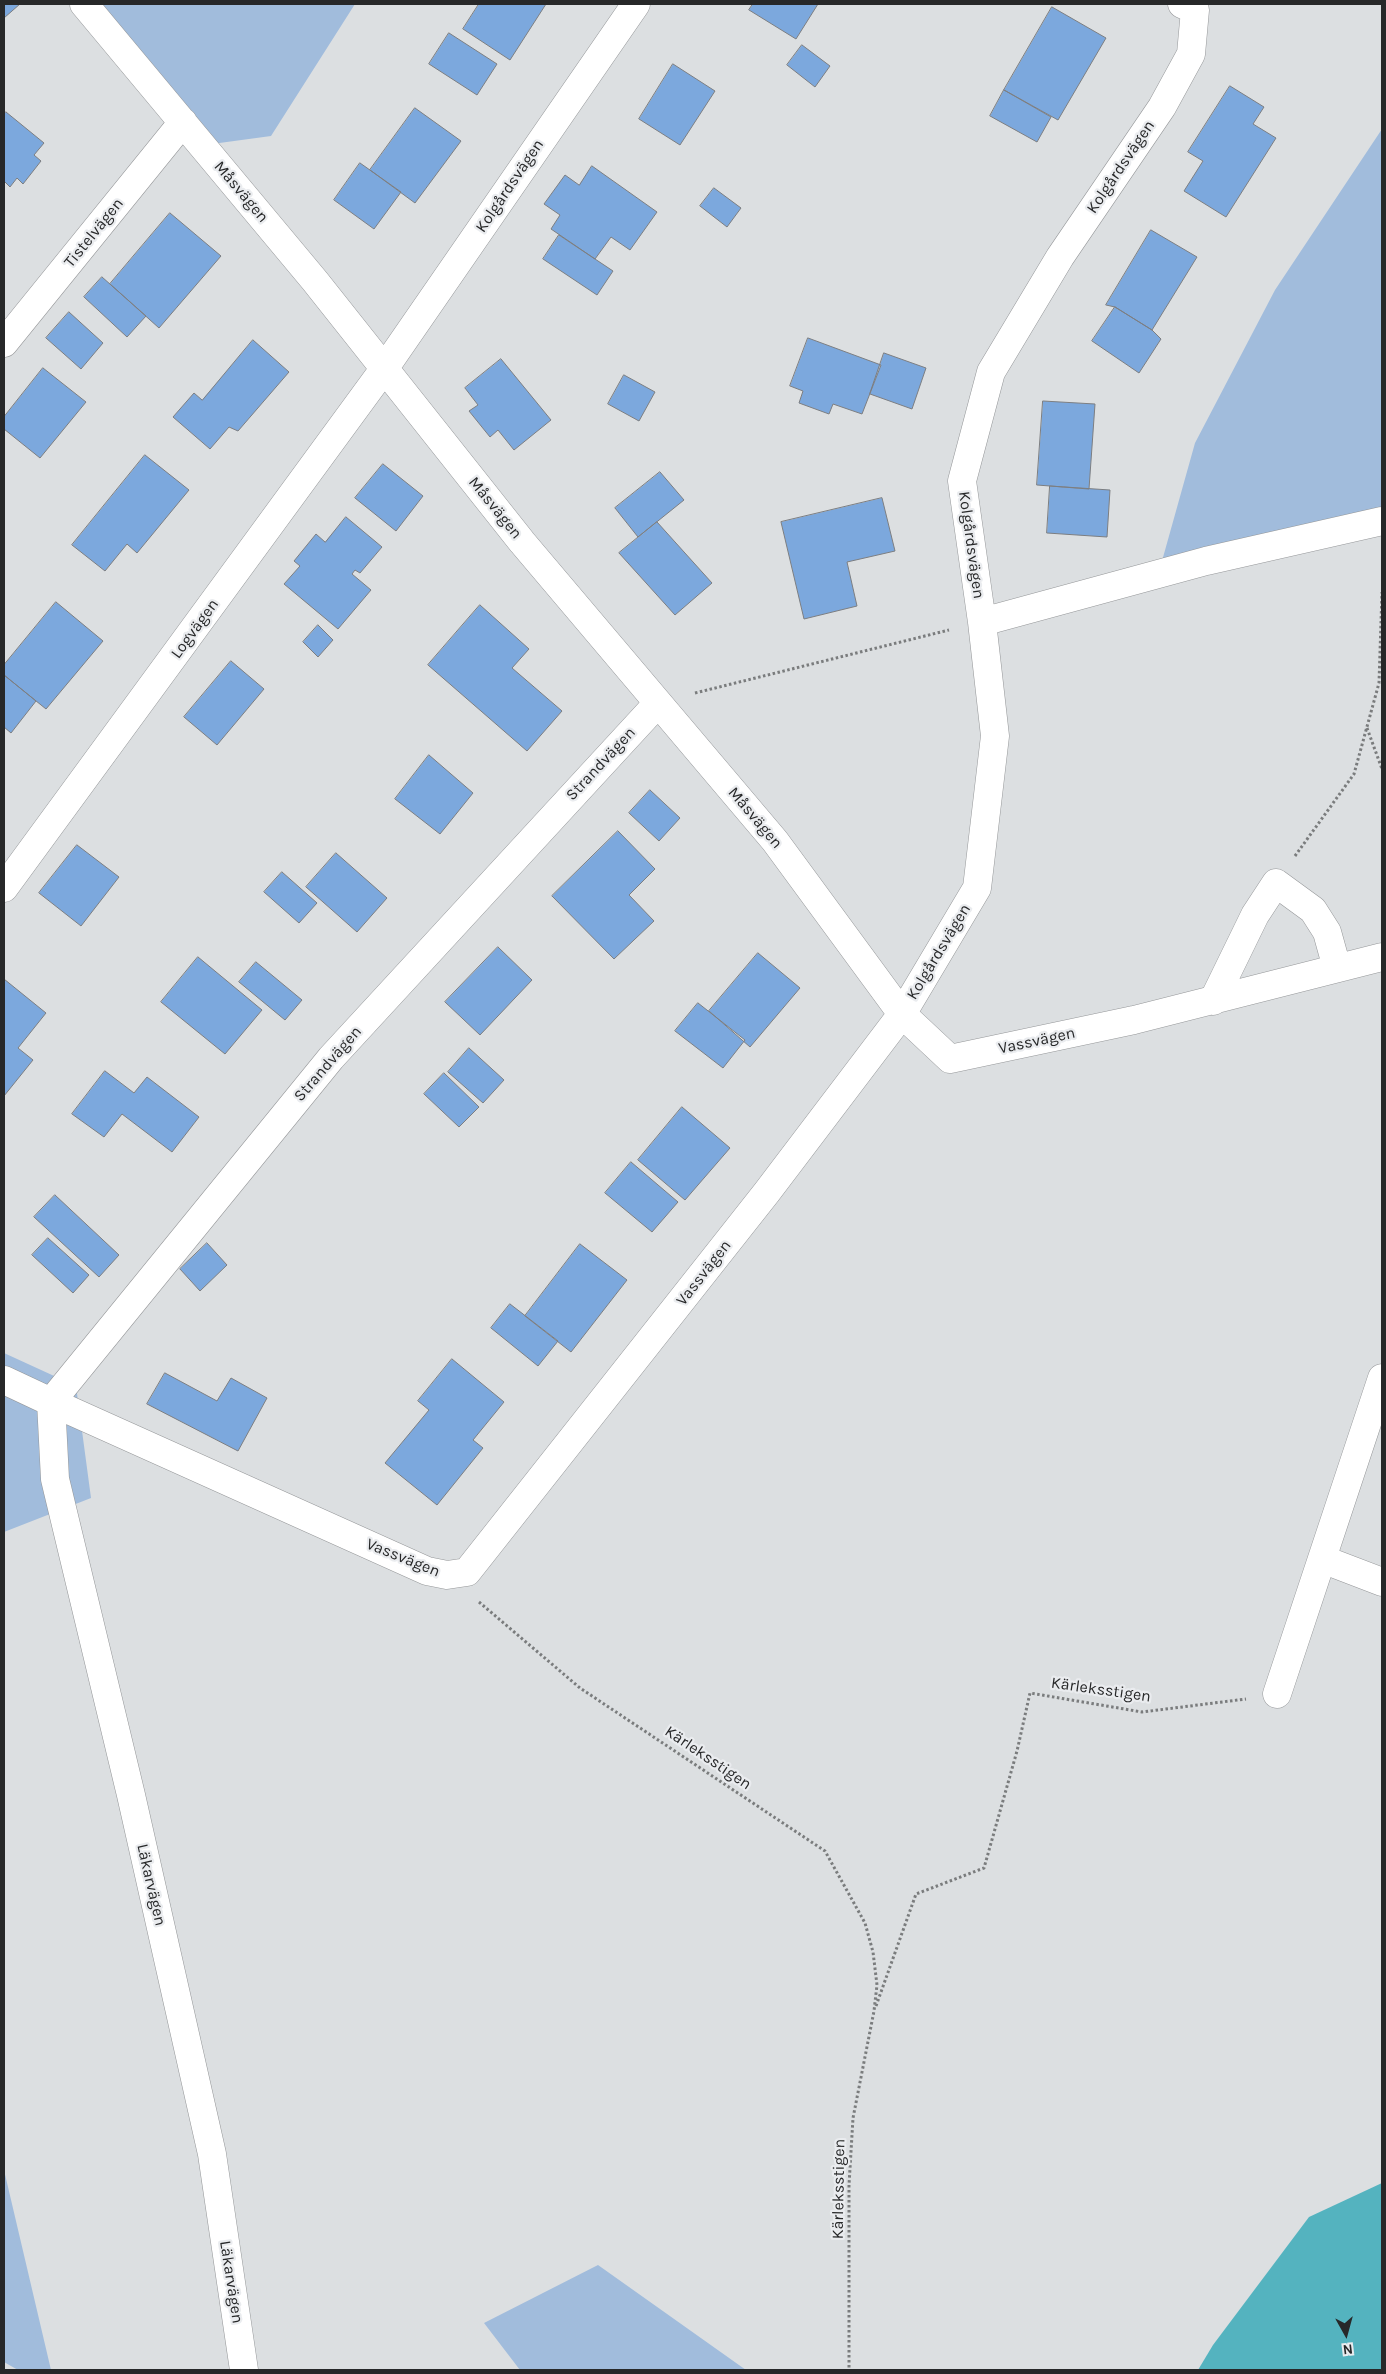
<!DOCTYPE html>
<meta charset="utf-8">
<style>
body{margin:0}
#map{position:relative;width:1386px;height:2374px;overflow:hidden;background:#dcdfe1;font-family:Karla,sans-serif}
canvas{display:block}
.frame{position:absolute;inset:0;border:5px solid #272829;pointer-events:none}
.north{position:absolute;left:1321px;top:2309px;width:50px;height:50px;-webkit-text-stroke:4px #eaecef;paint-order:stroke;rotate:173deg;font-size:14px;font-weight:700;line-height:20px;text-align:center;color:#272829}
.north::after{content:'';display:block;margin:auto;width:18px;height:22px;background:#272829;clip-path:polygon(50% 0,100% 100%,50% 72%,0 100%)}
</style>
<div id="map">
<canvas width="1386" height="2374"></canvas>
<div class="frame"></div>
<div class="north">N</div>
</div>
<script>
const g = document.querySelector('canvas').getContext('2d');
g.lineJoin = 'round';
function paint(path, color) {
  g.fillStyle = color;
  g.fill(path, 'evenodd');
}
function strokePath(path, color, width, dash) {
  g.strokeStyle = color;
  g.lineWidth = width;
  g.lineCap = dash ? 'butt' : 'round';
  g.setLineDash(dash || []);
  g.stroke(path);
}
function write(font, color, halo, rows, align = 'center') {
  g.font = font + ' Karla,sans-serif';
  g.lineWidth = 4.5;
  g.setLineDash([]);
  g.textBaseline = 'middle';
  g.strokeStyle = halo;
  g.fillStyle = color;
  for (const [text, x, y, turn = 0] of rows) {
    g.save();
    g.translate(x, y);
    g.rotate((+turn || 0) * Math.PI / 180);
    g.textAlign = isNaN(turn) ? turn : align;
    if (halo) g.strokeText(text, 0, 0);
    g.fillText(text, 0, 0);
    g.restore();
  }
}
paint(new Path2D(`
 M 96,4 L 355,4 L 271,136 L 212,144 Z
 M 1382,129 L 1382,513 L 1162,561 L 1195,443 L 1275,290 Z
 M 4,1353 L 76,1386 L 91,1498 L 4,1532 Z
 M 4,2170 L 51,2370 L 18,2370 L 4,2362 Z
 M 598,2265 L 746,2370 L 520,2370 L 484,2323 Z`), '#a1bcdc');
paint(new Path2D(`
 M 1382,2183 L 1382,2370 L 1198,2370 L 1213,2345 L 1309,2217 Z`), '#54b3bf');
const building = new Path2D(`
 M 4,4 L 20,4 L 4,18 Z
 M 479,4 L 546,4 L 510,60 L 463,29 Z
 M 753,4 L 818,4 L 796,39 L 749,10 Z
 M 1052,7 L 1106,38 L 1058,120 L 1004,90 Z
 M 449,33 L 497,64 L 477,95 L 429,64 Z
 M 802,45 L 830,66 L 815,87 L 787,65 Z
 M 673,64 L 715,91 L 680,145 L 639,119 Z
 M 1230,86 L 1264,107 L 1253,124 L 1276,138 L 1226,217 L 1184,191 L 1203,161 L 1188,152 Z
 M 1004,90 L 1051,117 L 1037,142 L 990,116 Z
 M 415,108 L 461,141 L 415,203 L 370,170 Z
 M 6,112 L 44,143 L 34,155 L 41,161 L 23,184 L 17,178 L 10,187 L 4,181 L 4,114 Z
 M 360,163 L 401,192 L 374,229 L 334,200 Z
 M 592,166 L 657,212 L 630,250 L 611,237 L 595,259 L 551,229 L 560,215 L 544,204 L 565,175 L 579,185 Z
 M 714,188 L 741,208 L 727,227 L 700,206 Z
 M 170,213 L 221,256 L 159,328 L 110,284 Z
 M 1151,230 L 1197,257 L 1152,330 L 1115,307 L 1106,305 Z
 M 559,235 L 613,271 L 597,295 L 543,259 Z
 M 102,277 L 146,316 L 127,337 L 84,297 Z
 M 1115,307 L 1152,330 L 1161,339 L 1139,373 L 1092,341 Z
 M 69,312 L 103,343 L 81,369 L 46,338 Z
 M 808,338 L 881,365 L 862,414 L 833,404 L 829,414 L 799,403 L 803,391 L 790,386 Z
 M 253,340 L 289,372 L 238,431 L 229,427 L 210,449 L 173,417 L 194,393 L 202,400 Z
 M 884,353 L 926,368 L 912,409 L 870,394 Z
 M 501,359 L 551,420 L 514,450 L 498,430 L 490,437 L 469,411 L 478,405 L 465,388 Z
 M 43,368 L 86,402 L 40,458 L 4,429 L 4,417 Z
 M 624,375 L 655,392 L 639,421 L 608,404 Z
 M 1043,401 L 1095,404 L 1089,489 L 1037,485 Z
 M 145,455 L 189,490 L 137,553 L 127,544 L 105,571 L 72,545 Z
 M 383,464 L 423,496 L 396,531 L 355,498 Z
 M 660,472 L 684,500 L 638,537 L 615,508 Z
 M 1050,486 L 1110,490 L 1107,537 L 1047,533 Z
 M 882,498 L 895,551 L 847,562 L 857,606 L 804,619 L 781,522 Z
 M 346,517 L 382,547 L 360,573 L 355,570 L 352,574 L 371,590 L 338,629 L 284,584 L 300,566 L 294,561 L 316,534 L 325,542 Z
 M 657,522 L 712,583 L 675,615 L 619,553 Z
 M 56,602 L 103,641 L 46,709 L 4,675 L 4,665 Z
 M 480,605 L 529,649 L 512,668 L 562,711 L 527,751 L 428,665 Z
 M 318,625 L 333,640 L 318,657 L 303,642 Z
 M 231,661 L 264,689 L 217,745 L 184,717 Z
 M 4,675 L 36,701 L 11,733 L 4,727 Z
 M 429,755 L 473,793 L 440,834 L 395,799 Z
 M 650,790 L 680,818 L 659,841 L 629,813 Z
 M 618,831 L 655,869 L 629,895 L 654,921 L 614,959 L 552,896 Z
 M 77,845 L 119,877 L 81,926 L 39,893 Z
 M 336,853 L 387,898 L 357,932 L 306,887 Z
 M 282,872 L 317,903 L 299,923 L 264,892 Z
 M 498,947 L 532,980 L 480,1035 L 445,1002 Z
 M 758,953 L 800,988 L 750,1047 L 709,1011 Z
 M 198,957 L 262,1010 L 225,1054 L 161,1002 Z
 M 256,962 L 302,1000 L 285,1020 L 239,982 Z
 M 4,979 L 46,1013 L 18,1048 L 33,1060 L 4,1096 Z
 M 698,1003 L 745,1040 L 723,1068 L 675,1031 Z
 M 469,1048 L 504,1080 L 483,1103 L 448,1072 Z
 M 105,1071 L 134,1093 L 147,1077 L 199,1117 L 172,1152 L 122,1114 L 104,1137 L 72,1114 Z
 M 444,1073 L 479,1107 L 459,1127 L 424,1094 Z
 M 682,1107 L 730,1148 L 685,1200 L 638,1160 Z
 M 631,1162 L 678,1202 L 652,1232 L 605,1193 Z
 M 55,1195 L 119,1255 L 99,1277 L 34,1217 Z
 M 48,1238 L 89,1275 L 73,1293 L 32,1255 Z
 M 207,1243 L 227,1265 L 200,1291 L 180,1269 Z
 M 580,1244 L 627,1280 L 571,1352 L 525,1316 Z
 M 510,1304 L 558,1341 L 538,1366 L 491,1328 Z
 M 452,1359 L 504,1402 L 473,1440 L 483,1448 L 437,1505 L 385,1463 L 429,1410 L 418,1401 Z
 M 165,1373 L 217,1401 L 231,1378 L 267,1398 L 238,1451 L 147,1404 Z`);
paint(building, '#7ca8dd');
strokePath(building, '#7c7e81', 1);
const minor = new Path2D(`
 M 84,4 L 315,281 L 522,542 L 775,841 L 902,1014 L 950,1059 L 1134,1020 L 1382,957
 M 4,343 L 183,122
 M 982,622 L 1206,561 L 1382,521
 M 4,888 L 384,369 L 636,4
 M 1213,1001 L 1255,915 L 1276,883 L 1313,910 L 1327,932 L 1337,968
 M 4,1380 L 51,1402 L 331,1058 L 658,703
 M 1322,1559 L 1382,1582
 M 1277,1694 L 1382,1378
 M 244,2370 L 212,2154 L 131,1795 L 55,1479 L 51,1402 L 427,1571 L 447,1575 L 467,1572 L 767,1192 L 902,1014 L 977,888 L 995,736 L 982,622 L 962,481 L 991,372 L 1060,257 L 1162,107 L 1191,54 L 1195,10 L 1182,4`);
strokePath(minor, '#959799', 29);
strokePath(new Path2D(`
 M 695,693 L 949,630
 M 1367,728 L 1382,769
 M 1295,856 L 1354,774 L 1379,683 L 1382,592
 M 479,1602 L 580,1688 L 825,1851 L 865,1923 L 873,1952 L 877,1985 L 874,2011 L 853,2118 L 849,2185 L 849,2370
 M 876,2006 L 916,1894 L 984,1868 L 1017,1751 L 1030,1693 L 1142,1712 L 1246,1699`), '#7a7c7d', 3, [2.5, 2.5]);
strokePath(minor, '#fff', 28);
write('16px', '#272829', '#eaecef', [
 ["Kolgårdsvägen",1121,167,-56],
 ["Kolgårdsvägen",510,186,-56],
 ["Måsvägen",241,192,50],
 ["Tistelvägen",94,233,-51],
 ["Måsvägen",495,508,51],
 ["Kolgårdsvägen",971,545,82],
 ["Logvägen",195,629,-54],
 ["Strandvägen",601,764,-47],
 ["Måsvägen",755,818,50],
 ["Kolgårdsvägen",939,952,-59],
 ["Vassvägen",1037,1041,-12],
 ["Strandvägen",328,1064,-49],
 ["Vassvägen",704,1273,-52],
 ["Vassvägen",403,1558,22],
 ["Kärleksstigen",1101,1690,8],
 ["Kärleksstigen",708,1758,34],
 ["Läkarvägen",151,1885,77],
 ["Kärleksstigen",839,2189,-89],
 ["Läkarvägen",231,2282,81]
]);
</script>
